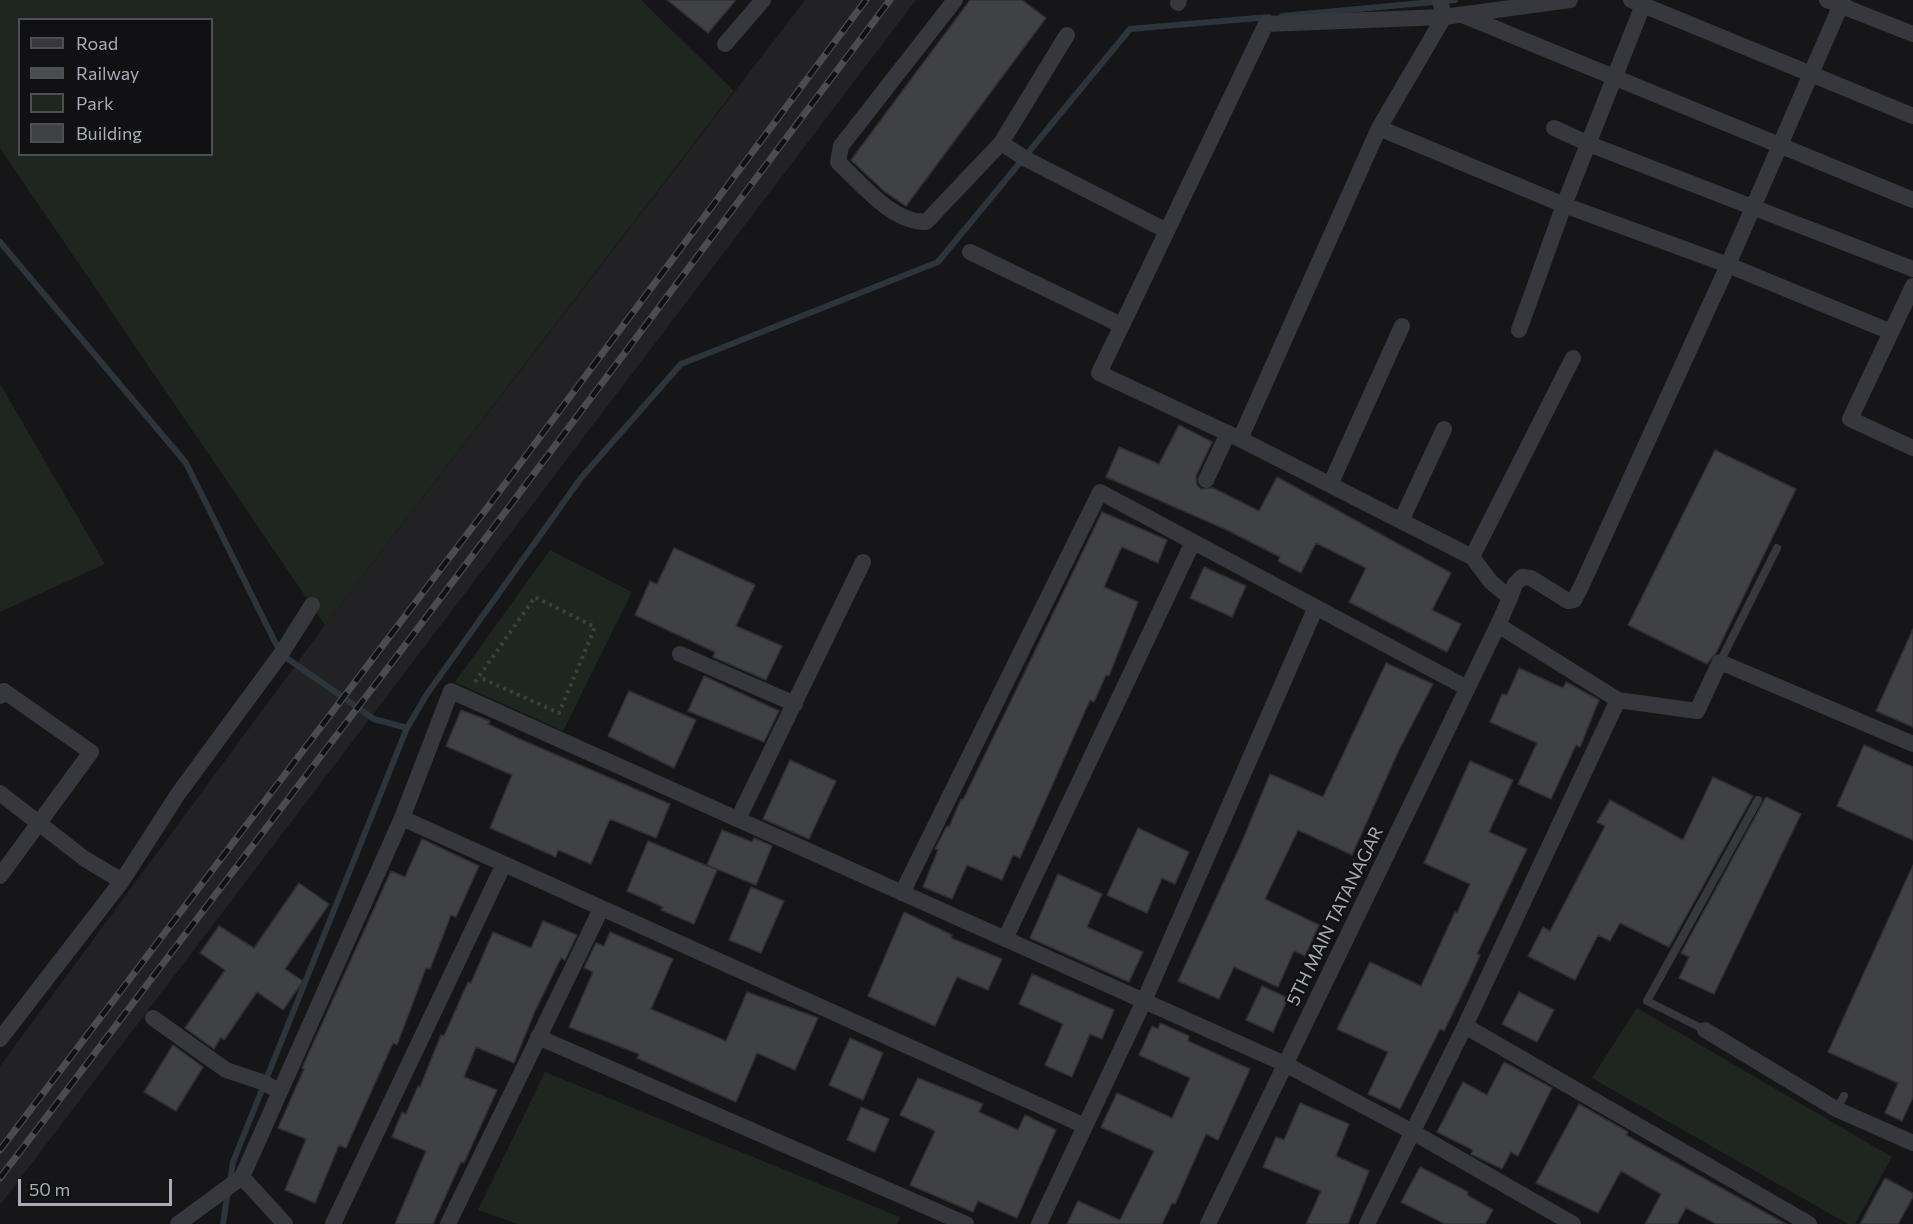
<!DOCTYPE html>
<style>
body{margin:0}
#map{position:relative;width:1913px;height:1224px;overflow:hidden;background:#161618;font-family:Commissioner,sans-serif}
canvas{display:block}
.legend{position:absolute;left:18px;top:18px;width:195px;height:138px;box-sizing:border-box;background:#111113;border:2px solid #4d4f55;margin:0;padding:8px 10px;list-style:none;font-size:18px;color:#a8adb8}
.legend li{display:flex;align-items:center;gap:12px;height:30px}
.legend b{width:30px;border:2px solid #4d4f55}
.scale{position:absolute;left:18px;top:1179px;width:154px;height:27px;box-sizing:border-box;border:3px solid #a8adb8;border-top:0;padding-left:8px;font-size:18px;line-height:21px;white-space:nowrap;color:#a8adb8;-webkit-text-stroke:4px #111113;paint-order:stroke}
</style>
<div id="map">
<canvas width="1913" height="1224"></canvas>
<ul class="legend">
<li><b style="height:8px;background:#37383d"></b>Road</li>
<li><b style="height:8px;background:#4a4c52"></b>Railway</li>
<li><b style="height:16px;background:#1e261f"></b>Park</li>
<li><b style="height:16px;background:#404145"></b>Building</li>
</ul>
<div class="scale">50 m</div>
</div>
<script>
const g = document.querySelector('canvas').getContext('2d');
g.lineJoin = 'round';
function paint(path, color) {
  g.fillStyle = color;
  g.fill(path, 'evenodd');
}
function strokePath(path, color, width, dash) {
  g.strokeStyle = color;
  g.lineWidth = width;
  g.lineCap = dash ? 'butt' : 'round';
  g.setLineDash(dash || []);
  g.stroke(path);
}
function write(font, color, halo, rows, align = 'center') {
  g.font = font + ' Commissioner,sans-serif';
  g.lineWidth = 4.5;
  g.setLineDash([]);
  g.textBaseline = 'middle';
  g.strokeStyle = halo;
  g.fillStyle = color;
  for (const [text, x, y, turn = 0] of rows) {
    g.save();
    g.translate(x, y);
    g.rotate((+turn || 0) * Math.PI / 180);
    g.textAlign = isNaN(turn) ? turn : align;
    if (halo) g.strokeText(text, 0, 0);
    g.fillText(text, 0, 0);
    g.restore();
  }
}
paint(new Path2D(`
 M 805,0 L 916,0 L 0,1205 L 0,1066 L 325,625 Z`), '#222225');
paint(new Path2D(`
 M 0,0 L 641,0 L 734,91 L 325,625 L 0,148 ZM 20,20 L 212,20 L 212,154 L 20,154 Z
 M 0,384 L 105,564 L 0,612 Z
 M 550,550 L 632,592 L 563,731 L 455,682 Z
 M 1637,1008 L 1892,1157 L 1855,1224 L 1848,1224 L 1592,1078 Z
 M 545,1072 L 900,1217 L 897,1224 L 518,1224 L 478,1210 Z`), '#1e261f');
strokePath(new Path2D(`
 M 1282,16 L 1455,0
 M 0,242 L 186,463 L 281,654 L 374,719 L 407,728
 M 230,1181 L 233,1162 L 407,728 L 427,694 L 581,478 L 681,364 L 938,262 L 1130,29 L 1269,17
 M 223,1224 L 228,1191`), '#2c353c', 6);
const building = new Path2D(`
 M 667,0 L 736,0 L 708,33 Z
 M 970,0 L 1022,0 L 1046,18 L 906,206 L 885,192 L 851,160 Z
 M 1179,425 L 1212,442 L 1196,476 L 1197,485 L 1201,489 L 1213,488 L 1259,511 L 1277,477 L 1451,573 L 1432,610 L 1461,624 L 1447,652 L 1349,602 L 1366,568 L 1316,543 L 1301,573 L 1278,561 L 1280,557 L 1227,530 L 1106,477 L 1119,447 L 1159,464 Z
 M 1715,450 L 1796,489 L 1716,653 L 1707,664 L 1628,625 Z
 M 1102,512 L 1167,540 L 1158,563 L 1122,547 L 1118,555 L 1104,587 L 1138,602 L 1109,676 L 1106,675 L 1094,702 L 1090,700 L 1020,858 L 1013,855 L 1002,880 L 967,865 L 952,899 L 923,887 L 938,850 L 935,849 L 947,826 L 949,827 L 961,799 L 963,800 Z
 M 674,548 L 755,585 L 736,626 L 782,646 L 766,680 L 713,657 L 715,652 L 635,615 L 650,581 L 657,584 Z
 M 1204,567 L 1246,586 L 1232,617 L 1190,598 Z
 M 1913,629 L 1913,727 L 1876,711 Z
 M 1386,663 L 1433,684 L 1398,752 L 1352,855 L 1298,830 L 1265,899 L 1319,925 L 1305,956 L 1294,951 L 1278,987 L 1234,967 L 1219,999 L 1178,981 L 1241,844 L 1270,774 L 1323,797 Z
 M 1519,668 L 1563,688 L 1566,682 L 1599,700 L 1580,747 L 1576,745 L 1551,799 L 1518,784 L 1537,743 L 1490,722 L 1502,694 L 1507,695 Z
 M 704,676 L 779,711 L 764,742 L 688,711 Z
 M 629,691 L 696,720 L 674,768 L 608,736 Z
 M 461,710 L 490,721 L 488,724 L 515,737 L 670,804 L 656,838 L 610,819 L 591,864 L 558,850 L 556,857 L 490,828 L 512,775 L 446,746 Z
 M 1864,745 L 1913,767 L 1913,840 L 1837,806 Z
 M 790,760 L 836,781 L 809,839 L 763,819 Z
 M 1470,761 L 1513,780 L 1489,832 L 1527,849 L 1477,954 L 1480,955 L 1469,980 L 1444,1031 L 1440,1029 L 1400,1109 L 1368,1094 L 1388,1052 L 1337,1029 L 1370,962 L 1421,986 L 1455,912 L 1457,913 L 1470,884 L 1424,863 Z
 M 1713,777 L 1753,796 L 1669,947 L 1620,923 L 1610,941 L 1598,935 L 1575,980 L 1528,956 L 1543,927 L 1550,931 L 1605,826 L 1597,822 L 1610,800 L 1683,840 Z
 M 1766,797 L 1801,814 L 1714,994 L 1679,978 L 1689,957 L 1681,953 Z
 M 1138,828 L 1189,852 L 1175,884 L 1162,878 L 1147,913 L 1107,895 Z
 M 722,830 L 752,842 L 754,838 L 772,846 L 756,885 L 707,865 Z
 M 422,839 L 479,866 L 456,917 L 451,915 L 430,969 L 426,968 L 397,1045 L 393,1043 L 346,1148 L 339,1145 L 315,1203 L 285,1190 L 306,1139 L 278,1128 L 304,1069 L 302,1068 L 391,871 L 405,877 Z
 M 648,841 L 717,870 L 694,924 L 661,910 L 663,907 L 627,891 Z
 M 1913,865 L 1913,1097 L 1902,1121 L 1885,1113 L 1898,1083 L 1828,1052 Z
 M 1058,874 L 1102,894 L 1087,927 L 1143,952 L 1129,982 L 1030,938 Z
 M 299,883 L 329,904 L 285,969 L 303,981 L 283,1010 L 257,992 L 224,1040 L 221,1037 L 214,1049 L 185,1028 L 225,970 L 200,953 L 219,926 L 254,948 Z
 M 751,887 L 784,901 L 761,953 L 729,940 Z
 M 904,912 L 952,935 L 951,938 L 1002,959 L 988,990 L 957,977 L 935,1026 L 868,996 Z
 M 543,921 L 577,935 L 565,960 L 561,958 L 535,1011 L 514,1063 L 476,1047 L 464,1077 L 497,1090 L 464,1163 L 461,1162 L 433,1224 L 395,1224 L 426,1151 L 392,1137 L 402,1112 L 406,1114 L 418,1086 L 420,1087 L 441,1035 L 444,1036 L 468,982 L 471,983 L 493,932 L 531,948 Z
 M 610,932 L 673,959 L 651,1009 L 726,1041 L 747,992 L 818,1018 L 795,1070 L 757,1053 L 736,1102 L 637,1058 L 639,1054 L 569,1027 L 593,972 L 584,968 L 596,943 L 604,946 Z
 M 1032,974 L 1114,1010 L 1102,1039 L 1090,1034 L 1072,1077 L 1045,1065 L 1063,1024 L 1019,1004 Z
 M 1262,986 L 1288,998 L 1273,1032 L 1246,1020 Z
 M 1519,992 L 1554,1010 L 1537,1042 L 1502,1024 Z
 M 1160,1023 L 1189,1036 L 1188,1041 L 1250,1069 L 1218,1140 L 1206,1134 L 1175,1204 L 1172,1203 L 1162,1224 L 1067,1224 L 1078,1201 L 1120,1220 L 1154,1151 L 1101,1127 L 1117,1093 L 1172,1118 L 1190,1078 L 1139,1055 L 1152,1026 L 1158,1029 Z
 M 850,1038 L 883,1053 L 863,1100 L 829,1085 Z
 M 173,1045 L 203,1067 L 176,1111 L 144,1092 Z
 M 1504,1062 L 1552,1088 L 1518,1156 L 1511,1152 L 1502,1169 L 1471,1154 L 1473,1150 L 1437,1132 L 1463,1082 L 1487,1095 Z
 M 918,1078 L 983,1104 L 979,1112 L 1018,1130 L 1025,1115 L 1056,1130 L 1017,1218 L 978,1201 L 973,1212 L 910,1185 L 935,1131 L 900,1115 Z
 M 1300,1103 L 1349,1124 L 1336,1156 L 1369,1171 L 1348,1224 L 1306,1224 L 1321,1191 L 1263,1167 L 1276,1137 L 1284,1140 Z
 M 1579,1104 L 1628,1132 L 1626,1135 L 1786,1224 L 1716,1224 L 1686,1208 L 1677,1224 L 1645,1224 L 1661,1194 L 1621,1171 L 1598,1213 L 1536,1183 Z
 M 861,1107 L 889,1119 L 875,1152 L 847,1140 Z
 M 1420,1167 L 1468,1192 L 1467,1195 L 1493,1210 L 1485,1224 L 1445,1224 L 1401,1202 Z
 M 1885,1178 L 1913,1193 L 1913,1197 L 1898,1224 L 1860,1224 Z`);
paint(building, '#404145');
strokePath(building, '#303034', 1.5);
strokePath(new Path2D(`
 M 475,682 L 535,597 L 595,627 L 559,713 L 479,677`), '#3d3f44', 4, [3, 4.5]);
strokePath(new Path2D(`
 M 1720,662 L 1777,548
 M 1705,1030 L 1647,1001 L 1758,800
 M 1836,1109 L 1844,1096`), '#37383d', 8);
strokePath(new Path2D(`
 M 955,0 L 841,146 L 838,162 C 862,184 891,222 926,222 L 1001,143 L 1026,159 L 1167,231
 M 1570,0 L 1444,17 L 1266,24 L 1099,373 L 1240,439 L 1472,557 L 1491,582 L 1510,598 L 1498,625 L 1618,700
 M 1631,0 L 1913,116
 M 1827,0 L 1913,34
 M 1178,3 L 1179,0
 M 1465,16 L 1913,200
 M 725,44 L 763,0
 M 1379,128 L 1564,205 L 1728,265 L 1891,332
 M 1554,128 L 1589,144 L 1913,269
 M 1001,143 L 1067,35
 M 970,252 L 1121,325
 M 1913,286 L 1850,419 L 1913,448
 M 1519,330 L 1564,205 L 1643,5
 M 1240,439 L 1379,128 L 1444,17 L 1440,0
 M 1206,480 L 1228,433
 M 1330,485 L 1402,326
 M 1401,521 L 1444,429
 M 1472,557 L 1573,358
 M 1510,598 L 1515,584 L 1522,577 L 1531,578 L 1568,601 L 1574,600 L 1580,589 L 1728,265 L 1843,0
 M 680,654 L 795,704
 M 0,696 L 4,691 L 91,752 L 0,876
 M 0,793 L 85,859 L 122,881 L 178,794 L 281,654 L 312,605
 M 738,819 L 863,562
 M 902,893 L 1100,492 L 1467,688
 M 1005,939 L 1193,542
 M 153,1018 L 226,1070 L 265,1083 L 280,1092
 M 1465,1026 L 1809,1224
 M 1705,1030 L 1836,1109 L 1913,1143
 M 538,1037 L 966,1224
 M 0,1039 L 122,881
 M 1085,1126 L 402,818 L 451,691 L 1285,1064 L 1411,1131 L 1573,1224
 M 242,1177 L 285,1224
 M 178,1224 L 242,1177 L 402,818
 M 333,1224 L 503,866
 M 448,1224 L 601,909
 M 1039,1224 L 1144,1001 L 1316,607
 M 1208,1224 L 1498,625
 M 1367,1224 L 1465,1026 L 1618,700 L 1697,711 L 1720,662 L 1913,744`), '#37383d', 16);
const rail = new Path2D(`
 M 0,1150 L 484,512 L 866,0
 M 0,1178 L 406,644 L 890,0`);
strokePath(rail, '#4a4c52', 7);
strokePath(rail, '#111113', 4.5, [14]);
write('18px', '#a8adb8', '#111113', [
 ["5TH MAIN TATANAGAR",1335,916,-64]
]);
</script>
